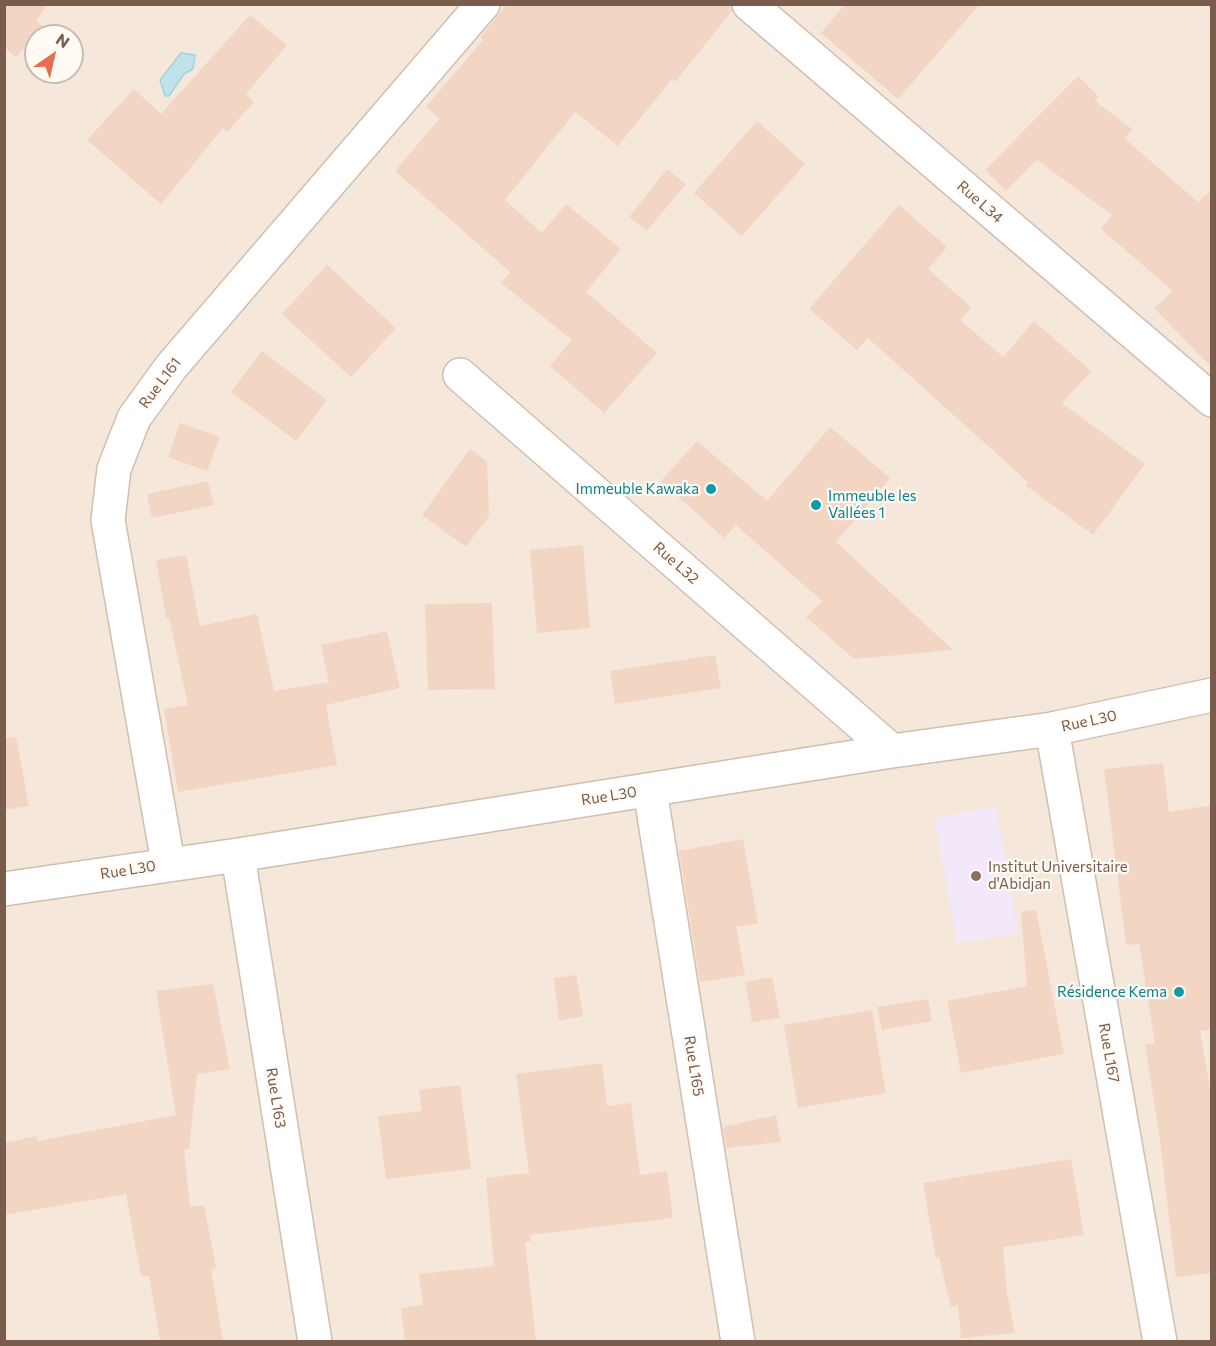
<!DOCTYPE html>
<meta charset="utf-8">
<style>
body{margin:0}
#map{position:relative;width:1216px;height:1346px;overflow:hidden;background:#fdf6ec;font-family:Commissioner,sans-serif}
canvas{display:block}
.frame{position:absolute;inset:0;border:6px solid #7a5c4d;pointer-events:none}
.north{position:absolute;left:24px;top:24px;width:60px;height:60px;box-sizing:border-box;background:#fffaf3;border:2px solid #cabbb1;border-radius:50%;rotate:34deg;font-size:16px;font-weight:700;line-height:24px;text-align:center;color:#7a5c4d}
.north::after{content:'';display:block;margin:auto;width:21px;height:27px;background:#e76f51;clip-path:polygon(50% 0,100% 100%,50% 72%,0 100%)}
</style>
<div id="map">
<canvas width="1216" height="1346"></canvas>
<div class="frame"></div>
<div class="north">N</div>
</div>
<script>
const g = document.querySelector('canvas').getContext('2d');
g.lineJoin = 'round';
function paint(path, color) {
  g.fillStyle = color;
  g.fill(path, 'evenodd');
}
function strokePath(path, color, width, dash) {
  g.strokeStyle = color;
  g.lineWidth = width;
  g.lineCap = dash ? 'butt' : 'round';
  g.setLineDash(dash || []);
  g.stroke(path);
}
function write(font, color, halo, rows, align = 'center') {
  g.font = font + ' Commissioner,sans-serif';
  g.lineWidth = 4.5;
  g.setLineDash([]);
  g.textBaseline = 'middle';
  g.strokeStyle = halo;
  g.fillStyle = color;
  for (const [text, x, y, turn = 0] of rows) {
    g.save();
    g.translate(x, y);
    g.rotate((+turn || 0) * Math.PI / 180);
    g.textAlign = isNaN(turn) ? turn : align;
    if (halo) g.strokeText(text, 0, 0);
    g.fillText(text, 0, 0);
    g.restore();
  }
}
paint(new Path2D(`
 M 5,5 L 1211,5 L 1211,1341 L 5,1341 ZM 36,36 L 72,36 L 72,72 L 36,72 Z`), '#f5e8da');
paint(new Path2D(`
 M 996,806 L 1018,933 L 957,943 L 934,818 Z`), '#f3e8fa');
const water = new Path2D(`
 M 181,53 L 195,55 L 193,69 L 184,74 L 169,96 L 165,96 L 160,80 Z`);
paint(water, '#bfe3e8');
strokePath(water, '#a5d3da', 1.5);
paint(new Path2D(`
 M 4,4 L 48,4 L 36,21 L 44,27 L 16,57 L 4,47 Z
 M 507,4 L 731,4 L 732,11 L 675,82 L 672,79 L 618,146 L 575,112 L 505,200 L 542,233 L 566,204 L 621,249 L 586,292 L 657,353 L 604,413 L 550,366 L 572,340 L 501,283 L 510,272 L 395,171 L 440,118 L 426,107 L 483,40 L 480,38 Z
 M 845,4 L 980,4 L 898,99 L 821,33 Z
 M 250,15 L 287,45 L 246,94 L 254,102 L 227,132 L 223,128 L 161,204 L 87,140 L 134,89 L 161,114 Z
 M 1078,76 L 1099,97 L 1095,101 L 1132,129 L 1125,139 L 1198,202 L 1212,190 L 1212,368 L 1154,308 L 1173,291 L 1101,229 L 1112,215 L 1037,160 L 1006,191 L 985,170 Z
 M 757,121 L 805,164 L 742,236 L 694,193 Z
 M 667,169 L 686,184 L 647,231 L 629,217 Z
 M 899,205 L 947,247 L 928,269 L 971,307 L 960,320 L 1003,357 L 1034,321 L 1091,371 L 1062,403 L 1145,464 L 1093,535 L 1025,485 L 1028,482 L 868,338 L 857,350 L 809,309 Z
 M 327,265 L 396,328 L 351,377 L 282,314 Z
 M 262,351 L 327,400 L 296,441 L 231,392 Z
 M 180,423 L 220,437 L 207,471 L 168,457 Z
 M 830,427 L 890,478 L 836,542 L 953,650 L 854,659 L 806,617 L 822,601 L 736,525 L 724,538 L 661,481 L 697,441 L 767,501 Z
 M 470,449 L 487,461 L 489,516 L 466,547 L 422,515 Z
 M 208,481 L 214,505 L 152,518 L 147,494 Z
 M 583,545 L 590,628 L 537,633 L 530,550 Z
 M 186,555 L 200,626 L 257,614 L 274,691 L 329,682 L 321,645 L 387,631 L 400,688 L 326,705 L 337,765 L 178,792 L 164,709 L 188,705 L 169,618 L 166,618 L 156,560 Z
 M 492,603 L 495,689 L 428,690 L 425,604 Z
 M 715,655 L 721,688 L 615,704 L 610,671 Z
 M 16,737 L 29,806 L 4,810 L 4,738 Z
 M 1163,763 L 1169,812 L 1212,805 L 1212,1029 L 1200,1031 L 1212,1100 L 1212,1273 L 1176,1277 L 1159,1132 L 1145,1045 L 1155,1043 L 1139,944 L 1126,945 L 1104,769 Z
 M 743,839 L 758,923 L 736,927 L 745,975 L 700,982 L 679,851 Z
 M 1036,910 L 1064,1054 L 961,1073 L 947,1001 L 1027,986 L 1021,912 Z
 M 576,975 L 583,1016 L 559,1021 L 554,978 Z
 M 772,977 L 780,1018 L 752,1022 L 745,982 Z
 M 213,984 L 230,1069 L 197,1074 L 189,1149 L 184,1149 L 190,1207 L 204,1205 L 216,1268 L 211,1269 L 223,1341 L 160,1341 L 149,1276 L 141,1276 L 126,1194 L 4,1215 L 4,1143 L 36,1136 L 38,1141 L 176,1115 L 156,991 Z
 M 928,999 L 932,1021 L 882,1030 L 877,1007 Z
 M 872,1010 L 886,1093 L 798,1108 L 784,1025 Z
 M 602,1063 L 607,1106 L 631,1103 L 640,1175 L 667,1171 L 673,1218 L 530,1235 L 531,1241 L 525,1242 L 536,1341 L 405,1341 L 401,1308 L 423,1305 L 419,1274 L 494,1266 L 486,1178 L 529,1173 L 516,1074 Z
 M 460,1085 L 471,1169 L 386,1179 L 378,1116 L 422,1111 L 419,1090 Z
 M 776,1115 L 781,1142 L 726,1148 L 723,1127 Z
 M 1071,1159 L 1084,1235 L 1003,1247 L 1007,1293 L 1015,1333 L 961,1338 L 958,1305 L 951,1307 L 939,1257 L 936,1258 L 923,1183 Z`), '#f3d5c3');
const minor = new Path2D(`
 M 749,4 L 1212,400
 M 460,375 L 892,751
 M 1052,729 L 1160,1342
 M 650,790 L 738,1342
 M 238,855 L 315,1342
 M 168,863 L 108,520 L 114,469 L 134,418 L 171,367 L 483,4
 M 4,889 L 238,855 L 892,751 L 1052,729 L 1212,695`);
strokePath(minor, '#d1beb0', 36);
strokePath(minor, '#fff', 33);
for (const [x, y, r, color] of [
 [711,489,6,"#0f9aa8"],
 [816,505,6,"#0f9aa8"],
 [976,876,6,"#8d6e63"],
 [1179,992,6,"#0f9aa8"]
]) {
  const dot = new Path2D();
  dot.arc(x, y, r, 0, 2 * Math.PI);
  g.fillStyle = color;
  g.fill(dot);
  strokePath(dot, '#fffaf3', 2);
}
write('15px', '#7a5c4d', '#fffaf3', [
 ["Rue L34",980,202,41],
 ["Rue L161",160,383,-53],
 ["Rue L32",676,563,41],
 ["Rue L30",1089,721,-12],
 ["Rue L30",609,796,-9],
 ["Rue L30",128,870,-9],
 ["Rue L167",1109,1053,80],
 ["Rue L165",694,1066,81],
 ["Rue L163",276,1098,81]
]);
write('15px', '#0d838f', '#fffaf3', [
 ["Immeuble Kawaka",699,489],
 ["Immeuble les",828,496,"left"],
 ["Vallées 1",828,513,"left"],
 ["Résidence Kema",1167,992]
], 'right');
write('15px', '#785e54', '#fffaf3', [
 ["Institut Universitaire",988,867],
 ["d'Abidjan",988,884]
], 'left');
</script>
